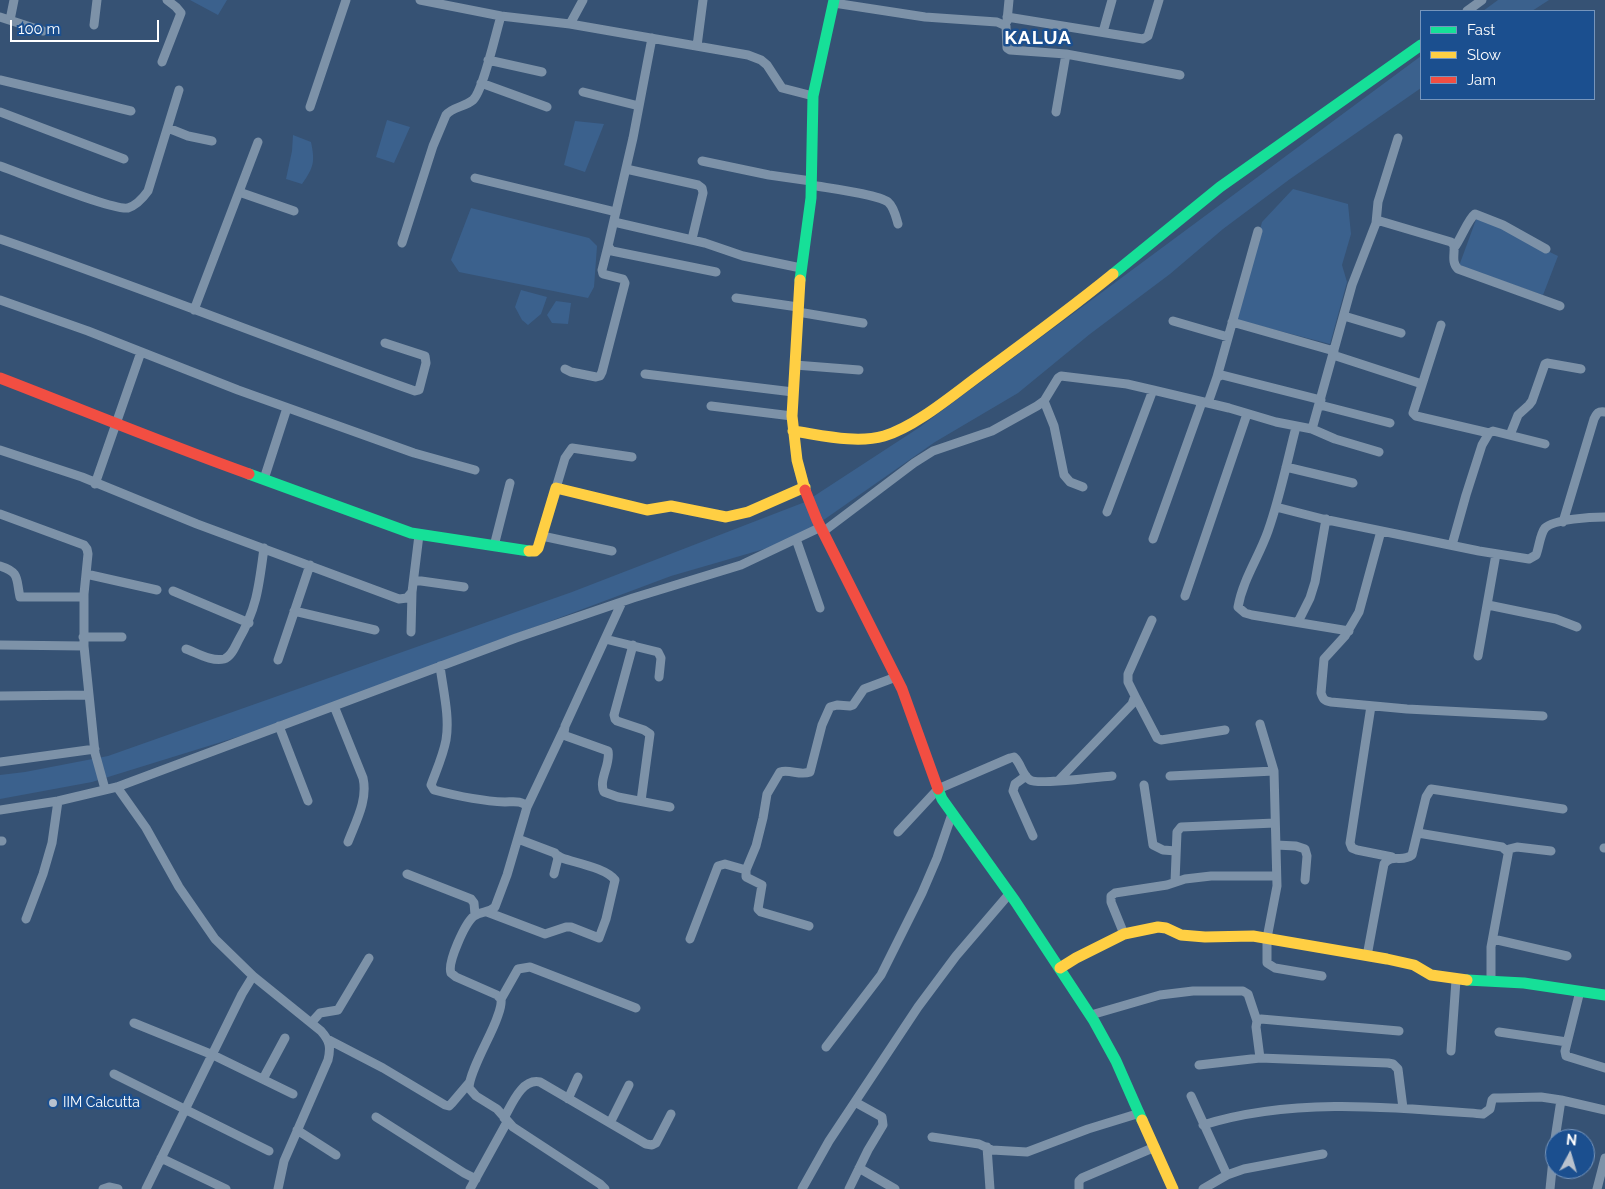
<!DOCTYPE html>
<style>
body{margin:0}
#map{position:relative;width:1605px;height:1189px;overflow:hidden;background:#365274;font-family:Raleway,sans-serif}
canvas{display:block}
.legend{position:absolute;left:1420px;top:10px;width:175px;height:90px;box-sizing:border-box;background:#1b4f8f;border:1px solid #7695bc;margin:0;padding:6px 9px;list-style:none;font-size:15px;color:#fff}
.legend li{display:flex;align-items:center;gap:10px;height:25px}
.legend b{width:25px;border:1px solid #7695bc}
.north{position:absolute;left:1545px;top:1129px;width:50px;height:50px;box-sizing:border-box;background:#1b4f8f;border:1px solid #7695bc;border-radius:50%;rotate:6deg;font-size:14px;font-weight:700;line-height:20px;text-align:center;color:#fff}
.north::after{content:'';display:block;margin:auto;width:18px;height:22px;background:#b9c2ce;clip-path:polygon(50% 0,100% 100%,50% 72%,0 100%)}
.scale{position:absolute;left:10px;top:20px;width:149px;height:22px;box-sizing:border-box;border:2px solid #fff;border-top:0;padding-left:6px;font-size:15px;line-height:18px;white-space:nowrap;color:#fff;-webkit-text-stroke:4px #1b4f8f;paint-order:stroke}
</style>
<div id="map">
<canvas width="1605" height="1189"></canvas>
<ul class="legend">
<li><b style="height:6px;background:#16e098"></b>Fast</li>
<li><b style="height:6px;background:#ffcf43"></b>Slow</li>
<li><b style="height:6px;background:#f24e42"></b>Jam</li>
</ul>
<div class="north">N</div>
<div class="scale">100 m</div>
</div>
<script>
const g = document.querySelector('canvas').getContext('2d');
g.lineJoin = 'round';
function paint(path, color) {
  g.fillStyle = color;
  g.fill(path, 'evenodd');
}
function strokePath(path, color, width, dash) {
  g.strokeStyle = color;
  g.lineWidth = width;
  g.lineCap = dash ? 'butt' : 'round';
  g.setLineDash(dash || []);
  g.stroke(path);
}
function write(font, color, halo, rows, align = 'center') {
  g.font = font + ' Raleway,sans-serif';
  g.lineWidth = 5;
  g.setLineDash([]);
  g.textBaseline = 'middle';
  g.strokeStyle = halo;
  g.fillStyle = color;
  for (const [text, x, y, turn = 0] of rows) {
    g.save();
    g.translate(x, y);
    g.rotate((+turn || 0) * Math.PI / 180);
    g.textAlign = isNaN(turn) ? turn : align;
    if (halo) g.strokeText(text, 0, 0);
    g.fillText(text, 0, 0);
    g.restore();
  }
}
paint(new Path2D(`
 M 190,0 L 227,0 L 218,15 Z
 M 1498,0 L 1549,0 L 1532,11 L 1483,11 Z
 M 1421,56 L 1421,88 L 1290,179 L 1223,229 L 1170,274 L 1090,334 L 1018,393 L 935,442 L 805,533 L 771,547 L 671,576 L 260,730 L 92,782 L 0,799 L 0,775 L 25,772 L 108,756 L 572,592 L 805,502 L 920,427 Z
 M 387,120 L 410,127 L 394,163 L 376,157 Z
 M 575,121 L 604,124 L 585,172 L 564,165 Z
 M 293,135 L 311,142 C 315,162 314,167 302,184 L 286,179 L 292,151 Z
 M 1293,189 L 1348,204 L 1351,234 L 1342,265 L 1347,282 L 1330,344 L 1237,320 L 1262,222 Z
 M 471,208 L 589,238 L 597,246 L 594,287 L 588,298 L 459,272 L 451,260 Z
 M 1477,217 L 1558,256 L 1543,295 L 1459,266 Z
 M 521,290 L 547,297 L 541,314 L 528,325 L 522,320 L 515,307 Z
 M 556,301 L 571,303 L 568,324 L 552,323 L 547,315 Z`), '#3b618d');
strokePath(new Path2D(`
 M 420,0 L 501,16 L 570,24 L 748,55 L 761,60 L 767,65 L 782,88 L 813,96
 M 834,3 L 925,17 L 997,22 L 1006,26 L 1007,48 L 1010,50 L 1066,54 L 1180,75
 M 1467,11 L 1482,0
 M 0,17 L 43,31
 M 1007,17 L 1143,39 L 1148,36 L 1159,0
 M 10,20 L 14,0
 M 1007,21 L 1009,0
 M 570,24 L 583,0
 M 94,25 L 97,0
 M 1103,32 L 1112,0
 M 652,38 L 633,138 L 608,246 L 612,251 L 716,272
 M 697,46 L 703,0
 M 488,60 L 542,72
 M 162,62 L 181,13 L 176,7 L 167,0
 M 0,80 L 131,111
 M 481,83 L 547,107
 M 583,92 L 639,106
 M 310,107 L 346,0
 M 0,112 L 124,159
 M 1056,112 L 1066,54
 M 168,128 L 188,136 L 212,141
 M 702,161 L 769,175 L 811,181
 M 0,166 C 20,173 114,211 128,208 C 137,205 143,198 148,191 L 179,90
 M 626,169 L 698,185 L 702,188 L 703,193 L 692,239
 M 475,178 L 616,212
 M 811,185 C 827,188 878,194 888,202 C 894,207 896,217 898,224
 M 239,192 L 294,211
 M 614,222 L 705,243 L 743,256 L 801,268
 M 1376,223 L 1378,202 L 1398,138
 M 0,239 C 134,285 265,337 398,385 L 415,391 L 419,390 L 426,363 L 425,356 L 385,343
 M 402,243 L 433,146 L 446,115 C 452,107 465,107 473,100 C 483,91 496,32 501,16
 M 1454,248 C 1461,239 1468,219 1475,214 L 1503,225 L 1546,249
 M 736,298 L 798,307
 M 0,300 L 88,331 L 238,390 L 414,453 L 475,470
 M 194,310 L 258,142
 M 798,312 L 863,323
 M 1344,316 L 1401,333
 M 1173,321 L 1228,337
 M 1232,322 L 1334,351
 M 1441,325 L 1413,413 L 1416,416 L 1489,433
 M 1333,355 L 1422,384
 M 795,365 L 859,370
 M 565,369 L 571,372 L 596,377 L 600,376 L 602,372 L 625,283 L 623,279 L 603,274 L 602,270 L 608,246
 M 645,374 L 793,392
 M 1217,377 L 1258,231
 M 1044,401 L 1054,426 L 1064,475 L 1070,482 L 1083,487
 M 1208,403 L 1217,377 L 1222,375 L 1321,400
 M 1320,405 L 1390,423
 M 711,406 L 792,416
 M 1296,427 C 1287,462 1280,497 1268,531 C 1259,557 1243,579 1238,607 L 1245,613 L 1252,615 L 1349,631
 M 1312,429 L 1352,285 L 1376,223 L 1380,221 L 1451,242 L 1454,245 C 1455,254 1451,262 1458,269 L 1560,306
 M 1510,435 L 1518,415 L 1529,405 L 1532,401 L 1545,364 L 1547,363 L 1581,369
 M 0,450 L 82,477 L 197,524 L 399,599 L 407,598 L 412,592 L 419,535
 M 1286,467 L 1353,483
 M 264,479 L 287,408
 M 95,484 L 141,352
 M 556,488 L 565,458 L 572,448 L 632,457
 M 1276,507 L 1323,519 L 1479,551 L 1529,559 L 1536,555 C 1539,548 1540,534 1545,528 C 1554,519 1592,517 1605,517
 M 1107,512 L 1153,390
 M 0,514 L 84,545 L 87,549 L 88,554 L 84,594 L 84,646 L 95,753 L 105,789
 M 1563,522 L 1594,419 C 1597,413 1598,411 1605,412
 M 824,531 L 914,463 L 933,451 L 992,431 L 1037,406 L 1044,401 L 1058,378 L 1061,376 L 1127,384 L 1153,390 L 1229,408 L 1276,422 L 1312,429 L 1335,439 L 1379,452
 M 1381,531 L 1359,612 L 1345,636 L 1324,659 L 1321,693 C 1323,699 1324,701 1331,702 L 1407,709 L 1543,716
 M 542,536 L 612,551
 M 796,539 L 820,608
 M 1153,539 L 1202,402
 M 1452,545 L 1466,495 L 1482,445 L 1489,433 L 1493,431 L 1545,444
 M 494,546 L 510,483
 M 0,566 C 20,572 16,579 20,597 L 84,597
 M 86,574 L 157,590
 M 414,580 L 464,587
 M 173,591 L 249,623
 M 1185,596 L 1247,414
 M 622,602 L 565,726 L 564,733 L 566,736 L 608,751 C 611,764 598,780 604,792 L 618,797 L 670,807
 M 1488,605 L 1556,619 L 1577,627
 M 294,611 L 375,630
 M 1298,622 L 1310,598 L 1315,582 L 1326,519
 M 411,632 L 412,592
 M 83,637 L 122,637
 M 605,639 L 658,652 L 661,658 L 659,677
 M 0,645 L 84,646
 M 633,645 L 614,715 L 615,719 L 617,721 L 644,730 L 650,734 L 641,801
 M 186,649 C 197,653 212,662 224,659 C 231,657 235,647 238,641 C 257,608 259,586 264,548
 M 1478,656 L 1496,554
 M 278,660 L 310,565
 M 440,666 C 443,690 450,717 446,740 C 443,756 436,771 431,785 L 434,790 C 457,796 481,801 505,802 C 513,802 522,800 527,807 L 507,875 L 495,907 C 489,913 481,911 474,916 C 465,923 447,963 451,973 L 456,977 L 497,995 L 501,999 C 502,1006 499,1012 497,1018 C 491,1036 469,1072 469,1088 L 476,1096 L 497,1109 L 513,1127 L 600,1184 L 605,1189
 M 0,696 L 89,695
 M 1135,696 L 1157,738 L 1161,740 L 1225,730
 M 334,706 L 363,778 C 368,800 356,821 348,842
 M 1371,706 L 1350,843 L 1352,848 L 1357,850 L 1392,857
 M 1260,724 L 1274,771 L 1277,886 L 1267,938 L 1267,963 L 1275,968 L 1322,976
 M 279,726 L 308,801
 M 0,762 L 95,749
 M 1026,776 L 1015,784 L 1013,791 L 1033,836
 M 1170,776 L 1274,771
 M 1058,781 L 1132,704 L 1135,696 L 1128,682 L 1128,674 L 1152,620
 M 1144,785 L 1153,845 L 1163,850 L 1176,851
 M 117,787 L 146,828 L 179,887 L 215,939 L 253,976 L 321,1031 C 330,1041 331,1047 328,1060 L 284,1161 L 278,1189
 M 527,807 L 564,729
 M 0,810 L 58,801 L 117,787 L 516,638 L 633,598 L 741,565 L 821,527
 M 898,832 L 938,789 L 1010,758 L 1014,757 C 1021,763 1022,775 1030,780 C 1037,785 1099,777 1112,776
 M 1418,833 L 1502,847 L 1508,852
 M 518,839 L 555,853 L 558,858 L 554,874
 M 0,841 L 2,841
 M 1276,845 L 1296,846 L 1305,849 L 1307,856 L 1305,880
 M 1604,848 L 1605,848
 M 407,874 L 471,899 L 474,903 L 475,915
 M 1175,882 L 1177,832 L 1181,827 L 1275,823
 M 487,912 L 545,934 L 566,927 L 571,927 L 599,938 L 606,919 L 615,880 C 606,868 576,863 562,858 L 557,855
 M 26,919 L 43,874 L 52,843 L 58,801
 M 809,926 L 761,912 L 758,909 L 762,885 L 746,877 L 746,870 L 756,846 L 763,818 L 767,794 L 780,772 C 790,769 800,776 810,772 L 822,725 L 830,707 L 837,705 L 850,706 L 853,705 L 864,689 L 896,677
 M 1124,934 L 1111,902 L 1111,896 L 1115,893 L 1167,885 L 1185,879 L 1211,876 L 1276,876
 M 690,939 L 718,866 L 725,864 L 746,870
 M 1493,939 L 1567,956
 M 1367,956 L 1384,864 C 1392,853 1402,863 1412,855 L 1426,797 L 1431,789 L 1563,809
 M 1491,981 L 1491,947 L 1509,849 L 1517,847 L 1551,851
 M 1580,991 L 1565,1051 L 1566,1056 L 1605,1068
 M 501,999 L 518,969 L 530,967 L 636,1008
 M 1091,1015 L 1160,995 L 1193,991 L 1243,991 L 1248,994 L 1257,1021
 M 134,1023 L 213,1055 L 293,1094
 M 311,1023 L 320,1013 L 338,1010 L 369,958
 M 1499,1032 L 1567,1042
 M 329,1040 L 383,1068 L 445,1105 L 449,1106 L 452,1103 L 469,1083
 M 826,1047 L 881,975 L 922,893 L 937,858 L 952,814
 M 1451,1051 L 1456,980
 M 1260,1058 L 1256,1027 L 1257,1021 L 1261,1019 L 1399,1031
 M 1199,1065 L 1260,1058 L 1388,1063 L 1393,1064 L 1398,1069 L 1403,1108
 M 114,1074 L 269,1151
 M 263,1079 L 285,1038
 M 1191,1096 L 1227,1175
 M 568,1099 L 578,1077
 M 376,1117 L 464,1173 L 476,1179
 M 504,1118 C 512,1104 522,1078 540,1082 L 646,1144 L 652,1145 L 656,1143 L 671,1114
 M 610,1123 L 629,1085
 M 1203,1125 C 1291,1097 1393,1107 1483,1114 L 1490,1109 L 1492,1100 L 1494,1098 L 1501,1098 L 1541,1097 L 1561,1100 L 1605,1110
 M 297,1130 L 336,1155
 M 932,1137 L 979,1144 L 992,1150 L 1027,1152 L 1088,1129 L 1140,1113
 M 1555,1139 L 1561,1100
 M 987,1147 L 990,1189
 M 161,1158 L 226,1189
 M 859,1168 L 895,1189
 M 103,1189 L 109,1187 L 118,1189
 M 146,1189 L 242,994 L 253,976
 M 470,1189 L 507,1122
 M 802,1189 L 829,1141 L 918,1007 L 956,956 L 1010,893
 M 849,1189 L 868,1150 L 883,1125 L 882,1117 L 855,1102
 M 1079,1189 L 1079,1181 L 1082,1178 L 1155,1147
 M 1203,1189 L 1227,1175 L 1244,1169 L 1323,1154
 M 1550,1189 L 1555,1140
 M 1597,1189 L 1605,1158`), '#7d92a8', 9);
strokePath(new Path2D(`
 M 1113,274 L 1220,187 L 1421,45
 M 800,280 L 811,198 L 813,96 L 834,0
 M 249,474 L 411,533 L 529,551
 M 938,789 L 942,799 L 1015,901 L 1094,1021 L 1116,1061 L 1142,1120
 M 1467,980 L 1524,983 L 1605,995`), '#16e098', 11);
strokePath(new Path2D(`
 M 800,280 L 792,416 L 797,460 L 805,490
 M 793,431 C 821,435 856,444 884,436 C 915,427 954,394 980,375 C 1025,342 1070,309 1113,274
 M 529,551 L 535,551 L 538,548 L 556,488 L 647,510 L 671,506 L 726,517 L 748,512 L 805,487
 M 1060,968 L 1076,958 L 1124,934 L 1158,927 L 1166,928 L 1181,935 L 1205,937 L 1253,936 L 1387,959 L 1414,965 L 1431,975 L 1467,980
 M 1142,1120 L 1173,1189`), '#ffcf43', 11);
strokePath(new Path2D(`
 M 0,378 C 83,410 165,444 249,474
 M 805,490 L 817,520 L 902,689 L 938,789`), '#f24e42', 11);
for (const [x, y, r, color] of [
 [53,1103,5,"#b9c2ce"]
]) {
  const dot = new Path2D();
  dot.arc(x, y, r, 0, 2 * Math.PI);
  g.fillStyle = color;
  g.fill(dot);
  strokePath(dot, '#1b4f8f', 2);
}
write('14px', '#fff', '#1b4f8f', [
 ["IIM Calcutta",63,1103]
], 'left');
g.letterSpacing = '1px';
write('bold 19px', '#fff', '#1b4f8f', [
 ["KALUA",1038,38]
]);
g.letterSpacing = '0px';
</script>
